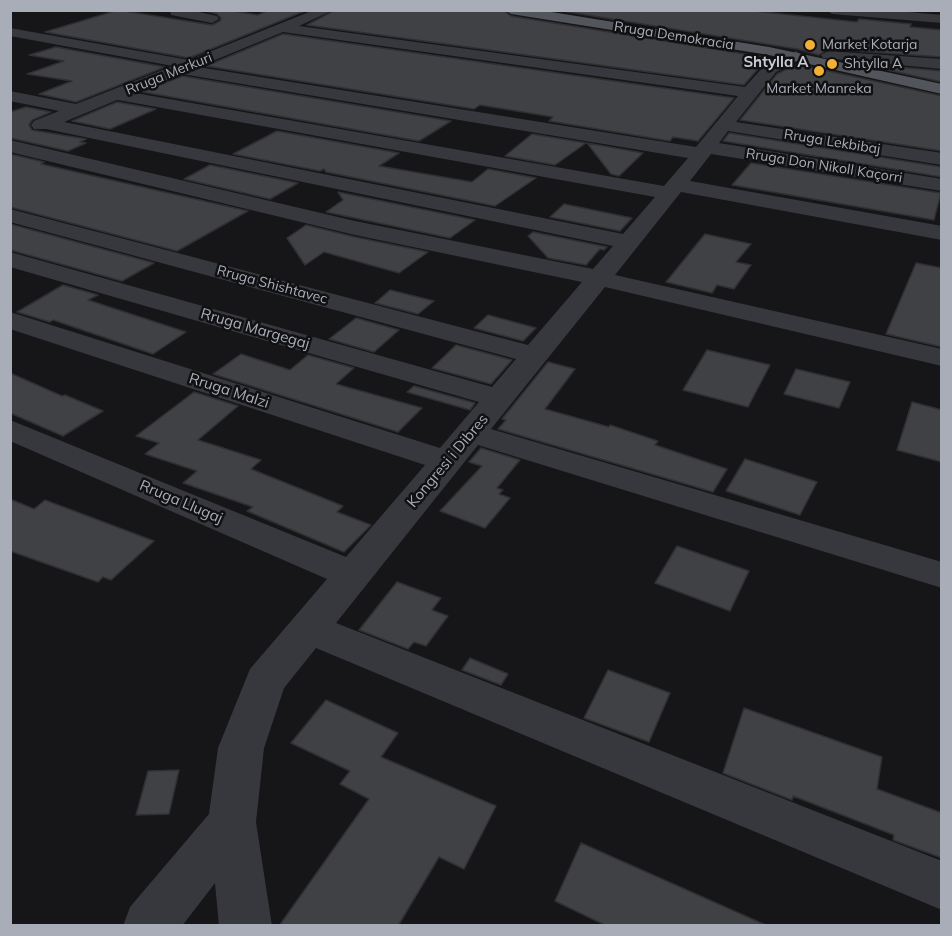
<!DOCTYPE html>
<meta charset="utf-8">
<style>
body{margin:0}
#map{position:relative;width:952px;height:936px;overflow:hidden;background:#161618;font-family:Mulish,sans-serif}
canvas{display:block}
.frame{position:absolute;inset:0;border:12px solid #a8adb8;pointer-events:none}
</style>
<div id="map">
<canvas width="952" height="936"></canvas>
<div class="frame"></div>
</div>
<script>
const g = document.querySelector('canvas').getContext('2d');
g.lineJoin = 'round';
function paint(path, color) {
  g.fillStyle = color;
  g.fill(path, 'evenodd');
}
function strokePath(path, color, width, dash) {
  g.strokeStyle = color;
  g.lineWidth = width;
  g.lineCap = dash ? 'butt' : 'round';
  g.setLineDash(dash || []);
  g.stroke(path);
}
function write(font, color, halo, rows, align = 'center') {
  g.font = font + ' Mulish,sans-serif';
  g.lineWidth = 5;
  g.setLineDash([]);
  g.textBaseline = 'middle';
  g.strokeStyle = halo;
  g.fillStyle = color;
  for (const [text, x, y, turn = 0] of rows) {
    g.save();
    g.translate(x, y);
    g.rotate((+turn || 0) * Math.PI / 180);
    g.textAlign = isNaN(turn) ? turn : align;
    if (halo) g.strokeText(text, 0, 0);
    g.fillText(text, 0, 0);
    g.restore();
  }
}
const building = new Path2D(`
 M 118,10 L 212,25 L 220,21 L 221,18 L 217,14 L 202,10 L 227,10 L 258,15 L 269,10 L 307,10 L 189,58 L 45,32 Z
 M 335,10 L 503,10 L 511,16 L 775,59 L 762,64 L 744,85 L 307,25 Z
 M 556,10 L 745,10 L 857,22 L 859,19 L 911,24 L 910,27 L 942,30 L 942,57 L 828,49 L 819,55 L 797,49 Z
 M 283,34 L 734,98 L 698,141 L 673,137 L 670,141 L 549,121 L 553,117 L 480,105 L 474,109 L 206,66 Z
 M 56,47 L 165,67 L 76,102 L 39,94 L 72,81 L 27,74 L 64,61 L 29,55 Z
 M 856,63 L 942,71 L 942,82 Z
 M 797,64 L 942,96 L 942,151 L 740,120 L 777,74 Z
 M 182,76 L 451,121 L 419,141 L 143,92 Z
 M 117,102 L 156,109 L 110,129 L 72,121 Z
 M 26,107 L 51,112 L 32,120 L 29,125 L 32,130 L 86,139 L 80,142 L 86,143 L 68,151 L 10,138 L 10,112 Z
 M 277,131 L 399,153 L 379,166 L 472,182 L 488,169 L 536,178 L 495,206 L 326,172 L 324,169 L 320,171 L 233,154 Z
 M 729,133 L 942,167 L 942,177 L 723,141 Z
 M 532,134 L 586,143 L 555,165 L 505,156 Z
 M 587,143 L 643,153 L 619,176 L 611,174 Z
 M 10,154 L 44,162 L 41,164 L 248,211 L 177,251 L 10,207 Z
 M 751,163 L 941,193 L 934,220 L 732,185 Z
 M 210,165 L 298,183 L 270,199 L 184,179 Z
 M 338,192 L 475,220 L 450,238 L 326,212 L 343,200 Z
 M 564,204 L 632,218 L 620,231 L 550,217 Z
 M 10,224 L 154,263 L 122,281 L 10,250 Z
 M 306,225 L 355,237 L 428,252 L 399,273 L 324,252 L 305,265 L 287,238 Z
 M 533,232 L 607,247 L 604,250 L 600,249 L 586,265 L 548,258 L 528,236 Z
 M 705,234 L 751,244 L 736,262 L 751,265 L 734,289 L 717,285 L 712,293 L 666,282 Z
 M 916,263 L 942,268 L 942,347 L 886,334 Z
 M 63,285 L 98,295 L 88,300 L 186,332 L 153,354 L 53,320 L 50,322 L 17,312 Z
 M 390,290 L 434,301 L 418,314 L 375,303 Z
 M 488,315 L 536,328 L 523,341 L 474,328 Z
 M 356,318 L 399,330 L 374,352 L 329,339 Z
 M 456,345 L 512,360 L 491,384 L 432,368 Z
 M 707,350 L 770,365 L 748,407 L 683,390 Z
 M 241,354 L 290,370 L 308,355 L 354,368 L 336,384 L 422,408 L 398,432 L 213,374 Z
 M 548,362 L 575,369 L 545,409 L 609,427 L 610,425 L 658,441 L 655,445 L 727,469 L 713,492 L 498,429 L 506,420 L 502,419 Z
 M 796,369 L 850,382 L 839,408 L 784,394 Z
 M 10,373 L 62,396 L 65,395 L 103,411 L 63,436 L 10,413 Z
 M 414,386 L 475,403 L 470,410 L 407,392 Z
 M 194,392 L 238,406 L 198,440 L 261,460 L 251,469 L 343,506 L 337,512 L 371,525 L 344,552 L 247,511 L 253,507 L 183,483 L 197,471 L 145,454 L 159,443 L 136,436 Z
 M 912,402 L 942,410 L 942,462 L 897,450 Z
 M 481,448 L 520,460 L 497,488 L 503,490 L 499,494 L 510,498 L 485,528 L 440,511 L 482,466 L 469,462 Z
 M 745,459 L 817,482 L 800,515 L 726,491 Z
 M 10,499 L 34,509 L 45,500 L 154,541 L 111,580 L 103,577 L 98,582 L 10,551 Z
 M 677,546 L 749,571 L 730,611 L 655,583 Z
 M 397,582 L 441,598 L 432,610 L 448,616 L 426,646 L 414,642 L 408,649 L 359,630 Z
 M 470,658 L 508,674 L 501,685 L 462,670 Z
 M 608,670 L 670,693 L 649,742 L 584,718 Z
 M 326,700 L 398,733 L 381,757 L 496,806 L 464,869 L 439,857 L 398,926 L 279,926 L 369,799 L 340,784 L 350,771 L 291,743 Z
 M 744,708 L 882,757 L 877,789 L 942,813 L 942,858 L 893,840 L 894,835 L 793,796 L 792,800 L 723,773 Z
 M 179,770 L 169,814 L 136,815 L 148,771 Z
 M 581,843 L 768,926 L 607,926 L 555,901 Z`);
paint(building, '#404145');
strokePath(building, '#303034', 1.5);
paint(new Path2D(`
 M 170,10 L 189,10 L 217,16 L 219,19 L 212,23 L 171,15 Z
 M 314,10 L 333,10 L 299,26 L 745,87 L 764,66 L 796,51 L 804,56 L 801,59 L 776,72 L 736,122 L 942,153 L 942,165 L 728,131 L 719,143 L 942,179 L 942,191 L 711,154 L 690,181 L 942,226 L 942,240 L 681,192 L 615,275 L 942,349 L 942,366 L 605,287 L 491,429 L 942,562 L 942,588 L 478,445 L 336,623 L 942,861 L 942,910 L 316,648 L 284,688 L 264,748 L 256,822 L 272,926 L 219,926 L 215,883 L 182,926 L 123,926 L 130,907 L 209,814 L 218,748 L 250,669 L 327,579 L 10,441 L 10,420 L 346,557 L 425,465 L 10,329 L 10,312 L 440,448 L 479,402 L 10,267 L 10,252 L 492,387 L 516,359 L 10,222 L 10,209 L 528,345 L 582,282 L 355,235 L 10,152 L 10,140 L 355,221 L 593,269 L 613,246 L 46,129 L 34,129 L 31,125 L 34,121 L 59,111 L 10,101 L 10,91 L 76,104 L 173,66 L 10,36 L 10,28 L 189,60 ZM 283,32 L 738,96 L 696,147 L 198,67 ZM 182,74 L 688,158 L 664,186 L 135,93 ZM 117,100 L 118,100 L 655,197 L 623,234 L 64,122 Z
 M 826,10 L 886,10 L 942,15 L 942,23 L 832,14 Z
 M 828,51 L 942,59 L 942,69 L 823,58 L 821,55 Z`), '#37383d');
paint(new Path2D(`
 M 505,10 L 539,10 L 769,47 L 942,84 L 942,94 L 769,55 L 511,14 Z`), '#53555c');
for (const [x, y, r, color] of [
 [810,45,6,"#f2b134"],
 [832,64,6,"#f2b134"],
 [819,71,6,"#f2b134"]
]) {
  const dot = new Path2D();
  dot.arc(x, y, r, 0, 2 * Math.PI);
  g.fillStyle = color;
  g.fill(dot);
  strokePath(dot, '#111113', 2);
}
write('14px', '#a8adb8', '#111113', [
 ["Rruga Demokracia",674,36,9],
 ["Rruga Merkuri",169,74,-22],
 ["Rruga Lekbibaj",832,142,9],
 ["Rruga Don Nikoll Kaçorri",824,166,9],
 ["Rruga Shishtavec",272,285,15]
]);
write('14px', '#a8adb8', '#111113', [
 ["Market Kotarja",822,45],
 ["Shtylla A",844,64],
 ["Market Manreka",819,89,"center"]
], 'left');
write('bold 15px', '#c9ccd4', '#111113', [
 ["Shtylla A",776,62]
]);
write('15px', '#a8adb8', '#111113', [
 ["Rruga Margegaj",255,329,16],
 ["Rruga Malzi",229,391,18],
 ["Kongresi i Dibres",448,461,-50],
 ["Rruga Llugaj",181,502,23]
]);
</script>
